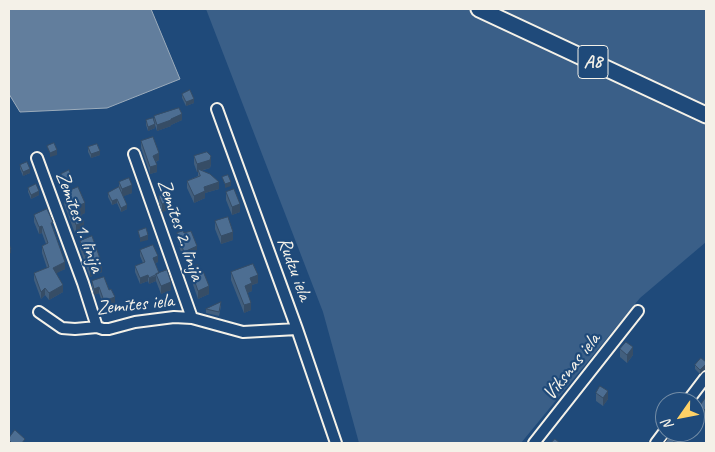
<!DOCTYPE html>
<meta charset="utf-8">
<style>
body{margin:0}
#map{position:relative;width:715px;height:452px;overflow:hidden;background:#1f4a7a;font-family:Caveat,sans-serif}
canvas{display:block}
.frame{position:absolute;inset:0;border:10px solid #f4f1e8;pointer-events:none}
.north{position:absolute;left:655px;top:392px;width:50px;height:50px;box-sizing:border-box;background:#1f4a7a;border:1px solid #748da6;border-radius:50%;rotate:237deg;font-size:14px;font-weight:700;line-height:20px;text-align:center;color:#f4f1e8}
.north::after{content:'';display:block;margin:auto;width:18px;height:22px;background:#ffd166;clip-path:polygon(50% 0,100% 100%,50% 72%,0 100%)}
</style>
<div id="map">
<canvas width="715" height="452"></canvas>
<div class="frame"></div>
<div class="north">N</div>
</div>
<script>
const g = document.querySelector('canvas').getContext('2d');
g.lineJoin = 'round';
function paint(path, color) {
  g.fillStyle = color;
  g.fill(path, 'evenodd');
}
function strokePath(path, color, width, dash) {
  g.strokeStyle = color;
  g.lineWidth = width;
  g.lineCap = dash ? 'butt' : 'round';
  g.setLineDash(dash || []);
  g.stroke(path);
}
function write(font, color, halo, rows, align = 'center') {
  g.font = font + ' Caveat,sans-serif';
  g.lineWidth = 4.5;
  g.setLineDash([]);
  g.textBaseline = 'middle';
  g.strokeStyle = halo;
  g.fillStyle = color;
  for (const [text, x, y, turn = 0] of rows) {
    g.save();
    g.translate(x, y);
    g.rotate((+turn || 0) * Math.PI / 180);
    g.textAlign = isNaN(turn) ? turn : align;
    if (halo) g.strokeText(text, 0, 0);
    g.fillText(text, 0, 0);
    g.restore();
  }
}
paint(new Path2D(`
 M 206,9 L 706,9 L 706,242 L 640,298 L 521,443 L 359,443 L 323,312 Z`), '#3a5f88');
const water = new Path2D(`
 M 9,9 L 151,9 L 180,79 L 107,108 L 20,112 L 9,94 Z`);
paint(water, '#627e9d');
strokePath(water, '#9cacbb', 1);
const minor = new Path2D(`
 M 217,109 L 297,329 L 336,443
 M 134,154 L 192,318
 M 37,158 L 83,283 L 97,327
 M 39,312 L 62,328 L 75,329 L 97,327 L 103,329 L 109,329 L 135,322 L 174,317 L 192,318 L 243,332 L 297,329
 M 687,402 L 706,377
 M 534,443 L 638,311
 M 656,443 L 665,431`);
const highway = new Path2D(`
 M 479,9 L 706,115`);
strokePath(minor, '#f4f1e8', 14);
strokePath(highway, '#f4f1e8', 19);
strokePath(minor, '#1f4a7a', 10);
strokePath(highway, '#1f4a7a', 15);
paint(new Path2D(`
 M 182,94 L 194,103 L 186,106 L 182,98 Z
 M 154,116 L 182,120 L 171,125 L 171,126 L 157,131 L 155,125 L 155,128 L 148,131 L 146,125 L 146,120 L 154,123 Z
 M 141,141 L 159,160 L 156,162 L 157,172 L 150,174 L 141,148 Z
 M 88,147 L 100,155 L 91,158 L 88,152 Z
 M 194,156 L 211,164 L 210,168 L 201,171 L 219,189 L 205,193 L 205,198 L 194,203 L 187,188 L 187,181 L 198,176 L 198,172 L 197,172 L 194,164 Z
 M 20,165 L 30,173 L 23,176 L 20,169 Z
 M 61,174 L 72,182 L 64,185 L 61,178 Z
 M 119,182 L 132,193 L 123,196 L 127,209 L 121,212 L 117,203 L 112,205 L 108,197 L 108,193 L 119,187 Z
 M 28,188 L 39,195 L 31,199 L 28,192 Z
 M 226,192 L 240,212 L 232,215 L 226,200 Z
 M 64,193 L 85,213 L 81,215 L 84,232 L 76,236 L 64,204 Z
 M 159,196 L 173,208 L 162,212 L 159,204 Z
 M 34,215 L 53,227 L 65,269 L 56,273 L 63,292 L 49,300 L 45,295 L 41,299 L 34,280 L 34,273 L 47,268 L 42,253 L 42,246 L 46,244 L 42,233 L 39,234 L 34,222 Z
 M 215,221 L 233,240 L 221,244 L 215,229 Z
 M 177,233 L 184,233 L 197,254 L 184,260 L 177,241 Z
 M 80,241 L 102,272 L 90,277 L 80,249 Z
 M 140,250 L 158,262 L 155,263 L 159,273 L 171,290 L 161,294 L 156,281 L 149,284 L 148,281 L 140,284 L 135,272 L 135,266 L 143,263 L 140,256 Z
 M 190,268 L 209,294 L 198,299 L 190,276 Z
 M 231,272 L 258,283 L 252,285 L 252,291 L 247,293 L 251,310 L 244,313 L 231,280 Z
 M 92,281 L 109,290 L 115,303 L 104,307 L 99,293 L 94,295 L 92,287 Z
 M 221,306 L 219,316 L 206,313 L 206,309 Z
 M 620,349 L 633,355 L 627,363 L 620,357 Z
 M 701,358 L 700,374 L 695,369 L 695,365 Z
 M 596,393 L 608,399 L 603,406 L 596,401 Z
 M 706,397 L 706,419 L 700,414 L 700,406 Z`), '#425f7e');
paint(new Path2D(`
 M 194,99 L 194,103 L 186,106 L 186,102 Z
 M 182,114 L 182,120 L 171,125 L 171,126 L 157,131 L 157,125 Z
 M 155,124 L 155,128 L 148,131 L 148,127 Z
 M 57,150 L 57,155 L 50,157 L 50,153 Z
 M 100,151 L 100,155 L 91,158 L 91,154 Z
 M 159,153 L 159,160 L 153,163 L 153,156 Z
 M 211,156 L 211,164 L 210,168 L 199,171 L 198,169 L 198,172 L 197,172 L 197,164 Z
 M 157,165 L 157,172 L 150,174 L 150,167 Z
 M 30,169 L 30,173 L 23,176 L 23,172 Z
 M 72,178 L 72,182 L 64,185 L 64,181 Z
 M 219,182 L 219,189 L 205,193 L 205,198 L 194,203 L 194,196 L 204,187 Z
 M 231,182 L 231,186 L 225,188 L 225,184 Z
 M 132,185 L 132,193 L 122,197 L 122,189 Z
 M 39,191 L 39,195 L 31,199 L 31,195 Z
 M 117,199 L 117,203 L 112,205 L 112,201 Z
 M 173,200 L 173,208 L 162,212 L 162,204 Z
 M 85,203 L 85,213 L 77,217 L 77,206 Z
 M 240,204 L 240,212 L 232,215 L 232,207 Z
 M 127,205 L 127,209 L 121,212 L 121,208 Z
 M 84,222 L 84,232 L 76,236 L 76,225 Z
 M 42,226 L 42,233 L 39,234 L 39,227 Z
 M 233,232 L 233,240 L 221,244 L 221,236 Z
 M 148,235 L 148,240 L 140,242 L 140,238 Z
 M 197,246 L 197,254 L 184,260 L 184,252 Z
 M 11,249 L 11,253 L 9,254 L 9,250 Z
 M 158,256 L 158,262 L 153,264 L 153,258 Z
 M 65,262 L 65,269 L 53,275 L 53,268 Z
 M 102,264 L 102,272 L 90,277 L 90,269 Z
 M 148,275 L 148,281 L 140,284 L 140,278 Z
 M 258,275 L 258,283 L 252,285 L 252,291 L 245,294 L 245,286 L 250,278 Z
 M 156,276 L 156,281 L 149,284 L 149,278 Z
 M 171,282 L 171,290 L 161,294 L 161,286 Z
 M 63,285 L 63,292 L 49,300 L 49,293 Z
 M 209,286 L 209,294 L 198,299 L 198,291 Z
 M 99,287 L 99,293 L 94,295 L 94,289 Z
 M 45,288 L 45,295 L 41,299 L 41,292 Z
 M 115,297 L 115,303 L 104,307 L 104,301 Z
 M 251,303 L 251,310 L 244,313 L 244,305 Z
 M 633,347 L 633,355 L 627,363 L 627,355 Z
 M 706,364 L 706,368 L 700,374 L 700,370 Z
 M 608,391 L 608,399 L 603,406 L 603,398 Z
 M 698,412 L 698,416 L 695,420 L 695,416 Z`), '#364d66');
const building = new Path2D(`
 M 190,90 L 194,99 L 186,102 L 182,94 Z
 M 179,108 L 182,114 L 171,119 L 171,120 L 157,125 L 154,116 Z
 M 153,118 L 155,124 L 148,127 L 146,120 Z
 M 153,137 L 159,153 L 153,156 L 157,165 L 150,167 L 141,141 Z
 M 54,143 L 57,150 L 50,153 L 47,146 Z
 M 97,144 L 100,151 L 91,154 L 88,147 Z
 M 207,152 L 211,156 L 210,160 L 197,164 L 194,156 Z
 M 27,162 L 30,169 L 23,172 L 20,165 Z
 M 198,169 L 210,174 L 219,182 L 204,187 L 205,191 L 194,196 L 187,181 L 200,176 Z
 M 69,170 L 72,178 L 64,181 L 61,174 Z
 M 228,175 L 231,182 L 225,184 L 222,177 Z
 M 129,178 L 132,185 L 122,189 L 119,182 Z
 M 36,184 L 39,191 L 31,195 L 28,188 Z
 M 78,187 L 85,203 L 77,206 L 84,222 L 76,225 L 64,193 Z
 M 119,187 L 127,205 L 121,208 L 117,199 L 112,201 L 108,193 Z
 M 234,189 L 240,204 L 232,207 L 226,192 Z
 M 170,192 L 173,200 L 162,204 L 159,196 Z
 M 47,209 L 53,222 L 51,223 L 65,262 L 53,268 L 63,285 L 49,293 L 45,288 L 41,292 L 34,273 L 49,267 L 42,246 L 48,243 L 42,226 L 39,227 L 34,215 Z
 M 228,217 L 233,232 L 221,236 L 215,221 Z
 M 146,228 L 148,235 L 140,238 L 138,231 Z
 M 183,231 L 184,233 L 191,231 L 197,246 L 184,252 L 177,233 Z
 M 92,236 L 102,264 L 90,269 L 80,241 Z
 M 9,244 L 11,249 L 9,250 Z
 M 153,245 L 158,256 L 153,258 L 159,273 L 149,278 L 148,275 L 140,278 L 135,266 L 145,262 L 140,250 Z
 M 253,264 L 258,275 L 250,278 L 252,283 L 245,286 L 251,303 L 244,305 L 231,272 Z
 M 198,265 L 201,272 L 203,271 L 209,286 L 198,291 L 190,268 Z
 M 167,270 L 171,282 L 161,286 L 156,274 Z
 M 104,277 L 109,290 L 111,289 L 115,297 L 104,301 L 99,287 L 94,289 L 92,281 Z
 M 221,302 L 219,312 L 206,309 Z
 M 626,342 L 633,347 L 627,355 L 620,349 Z
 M 701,358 L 706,362 L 706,364 L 700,370 L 695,365 Z
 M 600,386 L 608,391 L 603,398 L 596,393 Z
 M 706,397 L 706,411 L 700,406 Z
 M 695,410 L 698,412 L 695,416 Z
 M 15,430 L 25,439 L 22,443 L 12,443 L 9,440 L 9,438 Z
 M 669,438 L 675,442 L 674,443 L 665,443 Z
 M 555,439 L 560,443 L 551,443 Z`);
paint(building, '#4d6e92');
strokePath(building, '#364d66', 1);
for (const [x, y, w] of [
 [593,62,30]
]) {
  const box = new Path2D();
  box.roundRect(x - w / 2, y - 16.5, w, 33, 4);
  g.fillStyle = '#1f4a7a';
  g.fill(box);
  strokePath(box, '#f4f1e8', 1);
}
write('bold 19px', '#f4f1e8', null, [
 ["A8",593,62]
]);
write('20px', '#f4f1e8', '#1f4a7a', [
 ["Zemītes 1. līnija",79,222,70],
 ["Zemītes 2. līnija",180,230,71],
 ["Rudzu iela",294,269,70],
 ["Zemītes iela",135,305,-6],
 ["Vīksnas iela",572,367,-52]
]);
</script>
